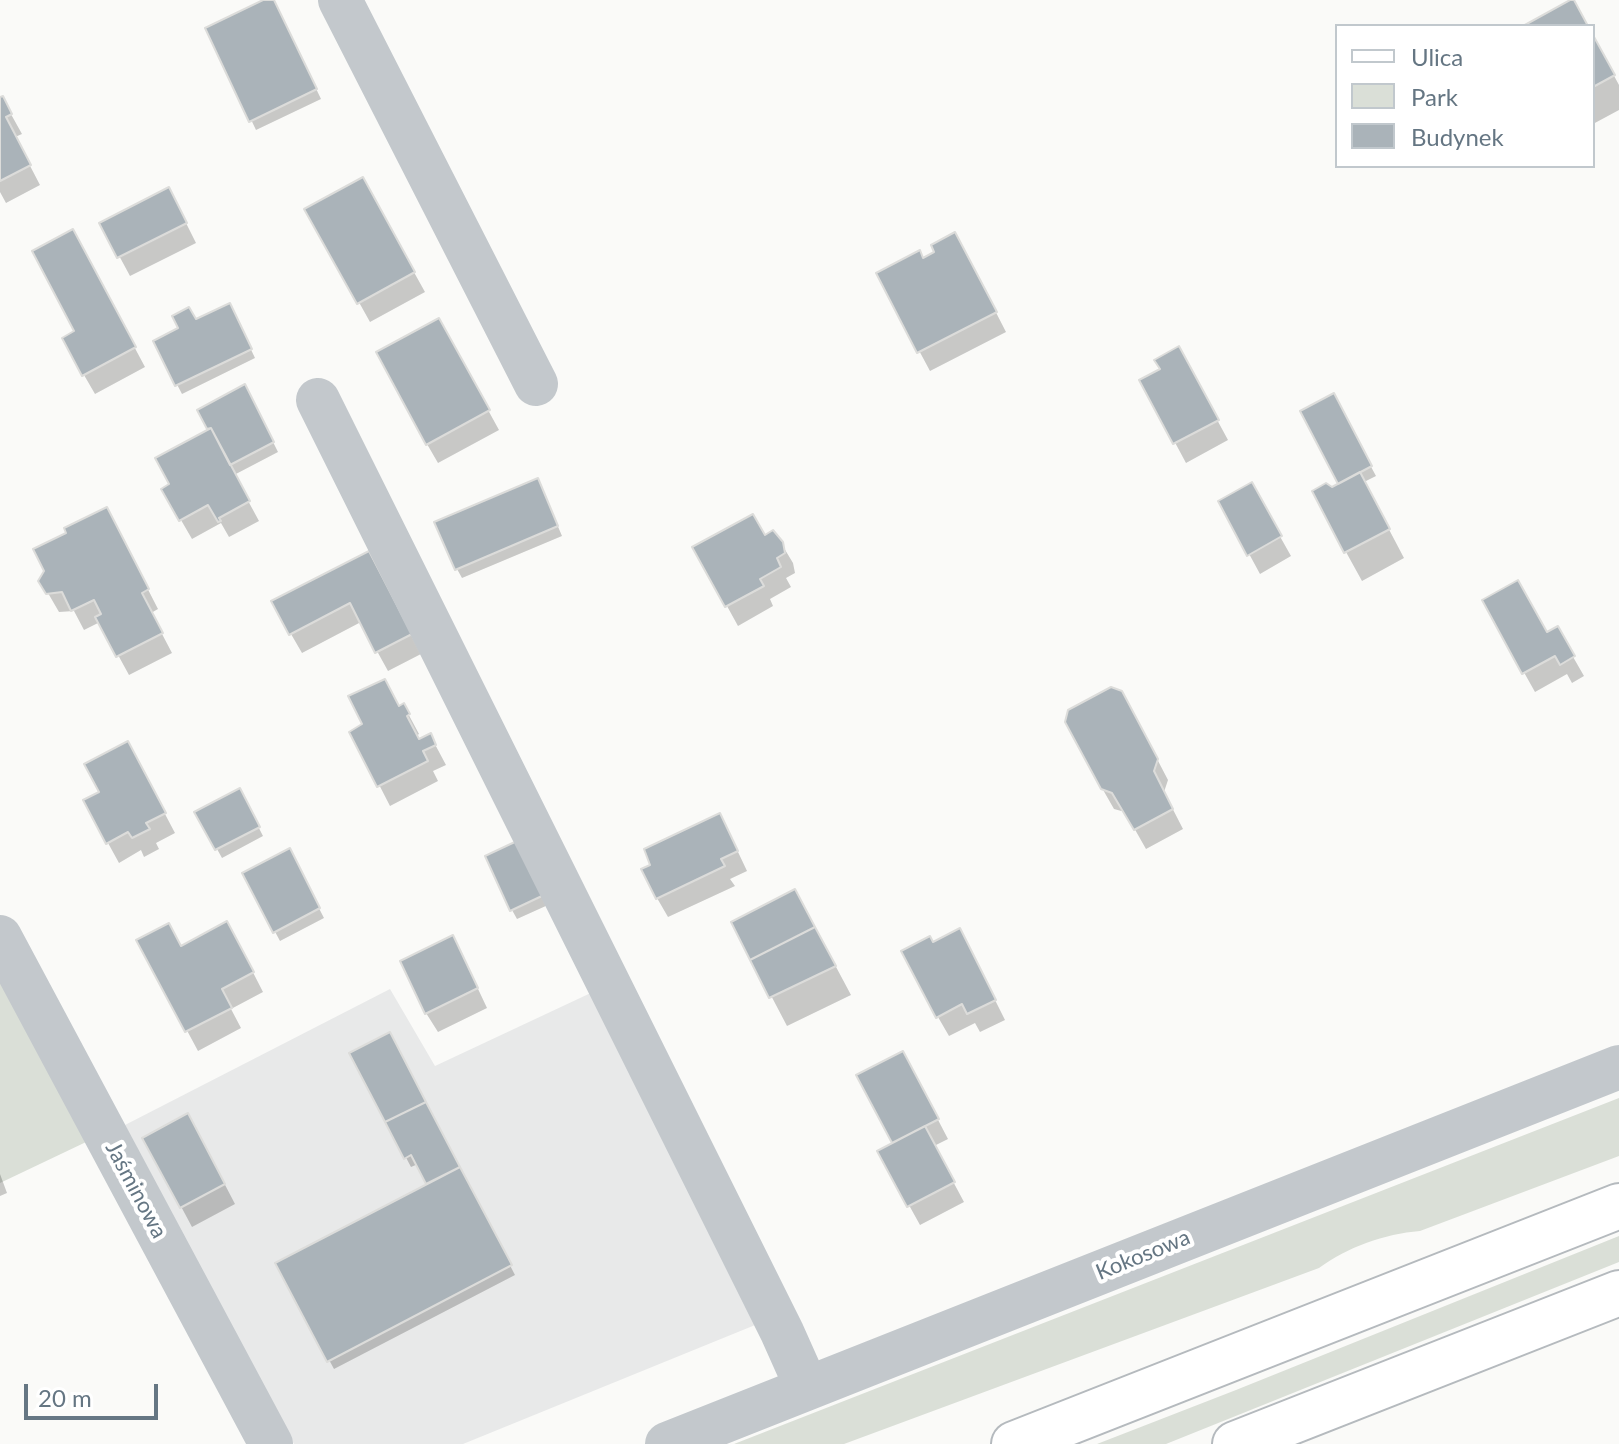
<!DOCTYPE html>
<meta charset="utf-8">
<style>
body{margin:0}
#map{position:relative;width:1619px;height:1444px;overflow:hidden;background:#fafaf8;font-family:Lato,sans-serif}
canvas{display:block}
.legend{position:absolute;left:1335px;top:24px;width:260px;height:144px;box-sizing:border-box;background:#fff;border:2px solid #c1c8cd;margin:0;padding:10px 14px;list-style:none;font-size:24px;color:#657683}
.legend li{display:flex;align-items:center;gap:16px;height:40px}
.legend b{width:40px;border:2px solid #c1c8cd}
.scale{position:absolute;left:24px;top:1384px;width:134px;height:36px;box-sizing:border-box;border:4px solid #657683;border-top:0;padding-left:10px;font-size:24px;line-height:28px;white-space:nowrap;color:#657683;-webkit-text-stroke:6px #fff;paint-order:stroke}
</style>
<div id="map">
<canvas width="1619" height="1444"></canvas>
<ul class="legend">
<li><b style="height:10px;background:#fff"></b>Ulica</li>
<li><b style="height:22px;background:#dadfd7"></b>Park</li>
<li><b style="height:22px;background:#aab3b9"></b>Budynek</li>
</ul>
<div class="scale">20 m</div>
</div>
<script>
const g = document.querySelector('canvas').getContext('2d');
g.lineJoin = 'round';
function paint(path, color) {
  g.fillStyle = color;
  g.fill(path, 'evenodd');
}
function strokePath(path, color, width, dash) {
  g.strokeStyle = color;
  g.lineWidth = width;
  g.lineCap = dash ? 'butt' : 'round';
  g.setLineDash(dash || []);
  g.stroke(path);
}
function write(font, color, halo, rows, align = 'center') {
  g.font = font + ' Lato,sans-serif';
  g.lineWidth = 8;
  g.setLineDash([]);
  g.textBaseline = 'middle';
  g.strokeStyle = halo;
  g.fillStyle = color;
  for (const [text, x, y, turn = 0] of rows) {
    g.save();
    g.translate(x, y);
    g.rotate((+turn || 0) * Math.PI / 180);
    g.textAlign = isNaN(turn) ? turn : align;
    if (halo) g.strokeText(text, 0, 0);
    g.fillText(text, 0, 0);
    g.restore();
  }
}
paint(new Path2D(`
 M 390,989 L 435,1066 L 595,991 L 765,1321 L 463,1444 L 294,1444 L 125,1125 Z`), '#e8e9e9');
paint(new Path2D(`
 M 0,937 L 105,1133 L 0,1183 Z
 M 1619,1098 L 1619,1156 L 1420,1231 C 1384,1234 1348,1247 1319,1268 L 844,1444 L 734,1444 Z
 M 1619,1236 L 1619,1262 L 1166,1444 L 1097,1444 L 1236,1390 Z`), '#dadfd7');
paint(new Path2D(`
 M 268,0 L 272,0 L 277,7 L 321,99 L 256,130 L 208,29 Z
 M 1593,37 L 1619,85 L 1619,110 L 1593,124 Z
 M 2,98 L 22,134 L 15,137 L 40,185 L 6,203 L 0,192 L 0,100 Z
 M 362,179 L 425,292 L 370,322 L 307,209 Z
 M 179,209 L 196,243 L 130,276 L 102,224 Z
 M 83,251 L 145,367 L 95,394 L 84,375 L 77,332 Z
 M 966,254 L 1006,332 L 930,371 L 878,274 L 923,260 Z
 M 234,314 L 255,358 L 182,394 L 155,342 L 196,322 Z
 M 449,339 L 499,430 L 438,463 L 427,444 Z
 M 1189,368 L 1228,440 L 1186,463 L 1142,381 Z
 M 250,396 L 278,452 L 234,475 L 259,521 L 229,537 L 221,523 L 192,539 L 181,520 L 172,485 L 210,430 L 200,411 Z
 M 1333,396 L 1376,476 L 1364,482 L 1404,558 L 1362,581 L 1346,552 Z
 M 1251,485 L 1291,556 L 1260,574 L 1221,502 Z
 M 542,489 L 562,536 L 462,578 L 457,569 Z
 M 117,529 L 158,609 L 151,613 L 172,653 L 129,675 L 100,622 L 84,630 L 74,611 L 59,612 L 41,581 L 69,534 Z
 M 764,537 L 781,543 L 793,563 L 795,573 L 786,578 L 791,587 L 770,599 L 773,606 L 738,626 L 695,548 Z
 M 369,554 L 421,654 L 388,671 L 361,622 L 302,653 L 291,634 Z
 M 1484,601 L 1546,635 L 1557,629 L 1584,676 L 1572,683 L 1567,674 L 1535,692 Z
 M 404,706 L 419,734 L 416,736 L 419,741 L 430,735 L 446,765 L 433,771 L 438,781 L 390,806 L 352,732 Z
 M 1133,713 L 1168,780 L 1164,792 L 1183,829 L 1146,849 L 1125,812 L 1114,809 L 1102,788 Z
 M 138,763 L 175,833 L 156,843 L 159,849 L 144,857 L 141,850 L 119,863 L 85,801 L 102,792 Z
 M 244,799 L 263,836 L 222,858 L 197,813 Z
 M 730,835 L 747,871 L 730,879 L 735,886 L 668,917 L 657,898 Z
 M 519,843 L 548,905 L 517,919 L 512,910 Z
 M 294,860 L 324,918 L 280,941 L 244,874 Z
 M 811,920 L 851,995 L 787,1026 L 733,923 Z
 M 139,941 L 181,949 L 238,943 L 263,992 L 231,1009 L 241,1028 L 198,1051 Z
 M 933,944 L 970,950 L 1005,1020 L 980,1032 L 975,1023 L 949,1036 L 938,1017 Z
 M 463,957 L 487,1008 L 438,1032 L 426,1013 Z
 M 394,1043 L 515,1275 L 334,1369 L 277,1264 L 429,1185 L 418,1164 L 411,1167 L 351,1054 Z
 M 913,1072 L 948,1139 L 934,1146 L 964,1202 L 920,1225 L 879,1151 L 895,1143 L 859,1076 Z
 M 199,1135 L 235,1204 L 192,1227 L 145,1139 Z
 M 0,1174 L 7,1193 L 0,1196 Z`), '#0003');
const building = new Path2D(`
 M 263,0 L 274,0 L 317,89 L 249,122 L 205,28 Z
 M 1570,0 L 1574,0 L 1588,26 L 1523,26 Z
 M 1593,35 L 1615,75 L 1593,87 Z
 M 3,96 L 12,114 L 6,117 L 31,165 L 0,181 L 0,97 Z
 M 363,177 L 415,272 L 357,304 L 304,209 Z
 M 169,187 L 187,223 L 117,258 L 99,223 Z
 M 73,229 L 136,347 L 82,376 L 62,338 L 74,331 L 32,251 Z
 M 955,232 L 997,312 L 917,353 L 876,273 L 920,250 L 923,258 L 934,252 L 931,245 Z
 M 230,303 L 252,349 L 175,386 L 153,341 L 178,328 L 172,316 L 189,307 L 196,319 Z
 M 439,318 L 490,410 L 426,445 L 376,352 Z
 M 1179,346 L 1219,420 L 1173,444 L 1139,380 L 1160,369 L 1154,360 Z
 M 245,384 L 274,442 L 230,465 L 211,428 L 207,429 L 197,410 Z
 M 1334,393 L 1372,466 L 1338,484 L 1300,411 Z
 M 211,428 L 250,501 L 219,518 L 221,521 L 218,522 L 208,505 L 179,521 L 161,489 L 169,484 L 155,458 Z
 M 1360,472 L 1390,529 L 1344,553 L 1312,491 L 1326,483 L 1332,487 Z
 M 538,478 L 558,526 L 455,570 L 434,522 Z
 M 1252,482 L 1282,536 L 1247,556 L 1218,501 Z
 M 107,507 L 149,589 L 142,593 L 163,633 L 116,657 L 95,617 L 101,614 L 94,600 L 71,611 L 62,592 L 46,594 L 38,581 L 44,571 L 33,549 L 66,533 L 64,528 Z
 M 753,514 L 765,535 L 773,530 L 783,542 L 785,553 L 777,558 L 781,567 L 760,579 L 764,586 L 725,607 L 692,547 Z
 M 369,551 L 412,634 L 375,653 L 350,603 L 289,635 L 271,601 Z
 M 1518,580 L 1547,632 L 1558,626 L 1575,656 L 1560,665 L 1555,656 L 1522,674 L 1482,600 Z
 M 385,679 L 399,706 L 404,703 L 410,714 L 407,716 L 419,739 L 431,733 L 436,745 L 423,751 L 428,761 L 377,787 L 349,732 L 362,724 L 348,696 Z
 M 1111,687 L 1122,691 L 1158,759 L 1154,771 L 1173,809 L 1134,830 L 1112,793 L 1101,789 L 1065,722 L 1068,710 Z
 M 128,741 L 166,813 L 146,823 L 150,829 L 132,838 L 128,832 L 106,844 L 83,800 L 99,792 L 84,764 Z
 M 240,788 L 260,827 L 215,850 L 194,812 Z
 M 720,813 L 738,851 L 721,859 L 725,866 L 656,899 L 641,869 L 650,865 L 644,849 Z
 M 519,840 L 544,895 L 510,911 L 485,856 Z
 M 290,848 L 320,908 L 273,933 L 242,873 Z
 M 795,889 L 815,927 L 750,960 L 731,922 Z
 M 227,921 L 254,972 L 222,989 L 232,1008 L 185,1032 L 136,940 L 169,923 L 181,946 Z
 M 815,927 L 836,966 L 769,998 L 750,960 Z
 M 960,928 L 996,1000 L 967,1014 L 962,1004 L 936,1018 L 901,951 L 930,936 L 933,942 Z
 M 453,935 L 478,988 L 425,1014 L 400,961 Z
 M 390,1032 L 426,1102 L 385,1122 L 349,1053 Z
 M 903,1051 L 939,1119 L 892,1143 L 856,1075 Z
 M 426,1102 L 460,1167 L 426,1184 L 411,1155 L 404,1159 L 385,1122 Z
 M 188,1113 L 225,1184 L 180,1208 L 142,1138 Z
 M 925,1126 L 955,1182 L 907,1207 L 877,1151 Z
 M 460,1167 L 512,1265 L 327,1362 L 275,1263 Z`);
paint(building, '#aab3b9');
strokePath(building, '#dcdcda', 2);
const major = new Path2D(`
 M 1014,1444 L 1619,1206
 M 1235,1444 L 1619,1293`);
strokePath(major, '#b5babe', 48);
strokePath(new Path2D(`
 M 340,0 L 536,384
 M 318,400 L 782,1332 L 807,1388
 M 0,937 L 271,1444
 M 667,1444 L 1619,1067`), '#c3c8cc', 44);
strokePath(major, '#fff', 44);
write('22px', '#657683', '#fff', [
 ["Jaśminowa",136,1190,62],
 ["Kokosowa",1143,1255,-22]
]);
</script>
